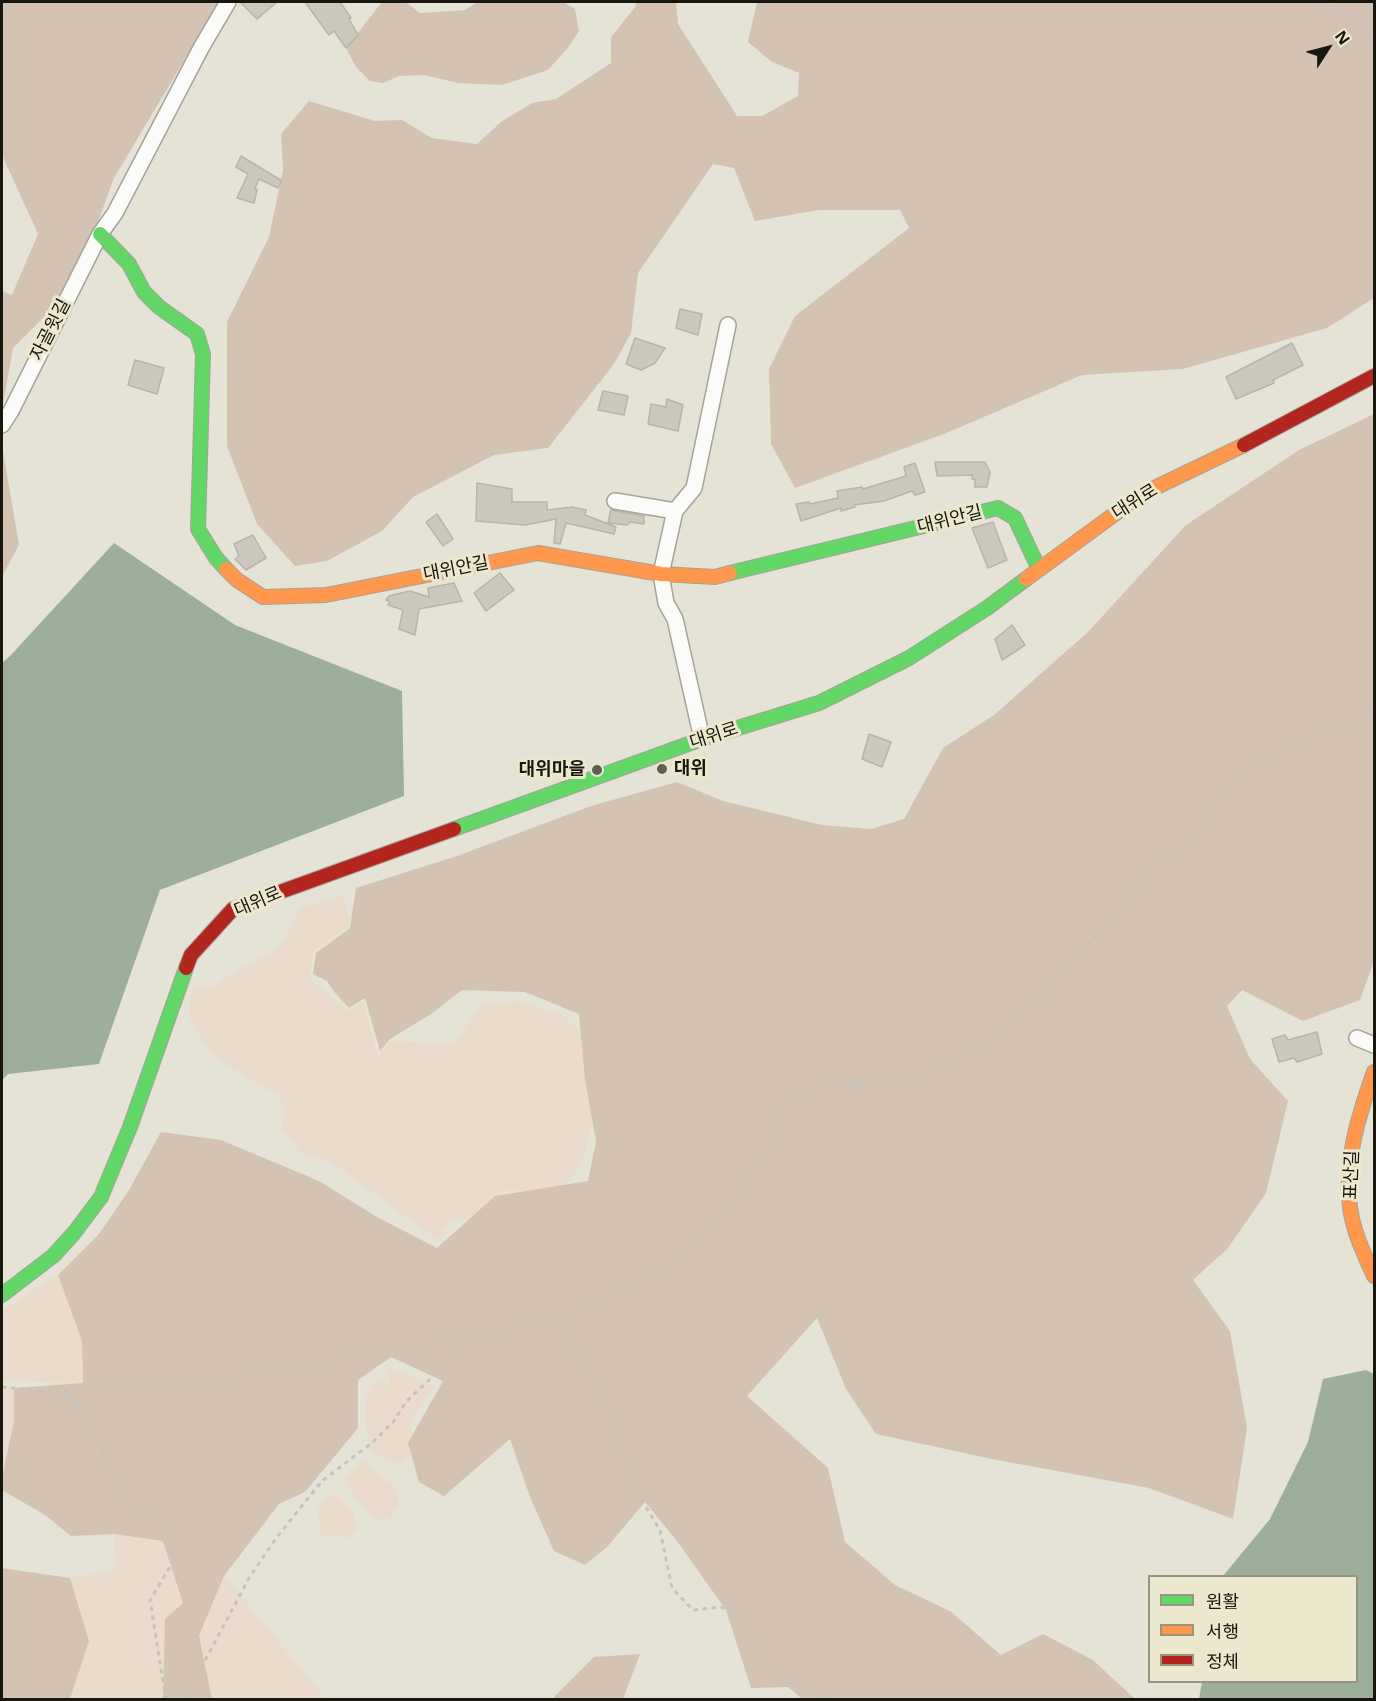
<!DOCTYPE html>
<meta charset="utf-8">
<style>
body{margin:0}
#map{position:relative;width:1376px;height:1701px;overflow:hidden;background:#e5e3d5;font-family:"Noto Sans","Noto Sans KR",sans-serif}
canvas{display:block}
.frame{position:absolute;inset:0;border:3px solid #18160d;pointer-events:none}
.legend{position:absolute;left:1148px;top:1575px;width:210px;height:108px;box-sizing:border-box;background:#ece8ce;border:2px solid #979481;margin:0;padding:8px 10px;list-style:none;font-size:18px;color:#18160d}
.legend li{display:flex;align-items:center;gap:12px;height:30px}
.legend b{width:30px;border:2px solid #979481}
.north{position:absolute;left:1298px;top:18px;width:60px;height:60px;-webkit-text-stroke:4px #ece8ce;paint-order:stroke;rotate:54deg;font-size:16px;font-weight:700;line-height:24px;text-align:center;color:#18160d}
.north::after{content:'';display:block;margin:auto;width:21px;height:27px;background:#18160d;clip-path:polygon(50% 0,100% 100%,50% 72%,0 100%)}
</style>
<div id="map">
<canvas width="1376" height="1701"></canvas>
<div class="frame"></div>
<ul class="legend">
<li><b style="height:8px;background:#63d668"></b>원활</li>
<li><b style="height:8px;background:#ff974d"></b>서행</li>
<li><b style="height:8px;background:#b3261e"></b>정체</li>
</ul>
<div class="north">N</div>
</div>
<script>
const g = document.querySelector('canvas').getContext('2d');
g.lineJoin = 'round';
function paint(path, color) {
  g.fillStyle = color;
  g.fill(path, 'evenodd');
}
function strokePath(path, color, width, dash) {
  g.strokeStyle = color;
  g.lineWidth = width;
  g.lineCap = dash ? 'butt' : 'round';
  g.setLineDash(dash || []);
  g.stroke(path);
}
function write(font, color, halo, rows, align = 'center') {
  g.font = font + ' "Noto Sans","Noto Sans KR",sans-serif';
  g.lineWidth = 6;
  g.setLineDash([]);
  g.textBaseline = 'middle';
  g.strokeStyle = halo;
  g.fillStyle = color;
  for (const [text, x, y, turn = 0] of rows) {
    g.save();
    g.translate(x, y);
    g.rotate((+turn || 0) * Math.PI / 180);
    g.textAlign = isNaN(turn) ? turn : align;
    if (halo) g.strokeText(text, 0, 0);
    g.fillText(text, 0, 0);
    g.restore();
  }
}
paint(new Path2D(`
 M 344,896 L 350,925 L 313,951 L 310,979 L 348,1011 L 363,1002 L 378,1056 L 391,1041 L 454,1044 L 481,1005 L 521,1001 L 562,1015 L 589,1039 L 597,1098 L 584,1159 L 575,1175 L 548,1195 L 507,1189 L 487,1218 L 451,1220 L 438,1240 L 331,1162 L 301,1153 L 282,1128 L 285,1110 L 279,1095 L 254,1082 L 218,1059 L 205,1045 L 189,1017 L 191,991 L 214,986 L 247,965 L 276,951 L 294,924 L 298,908 Z
 M 58,1275 L 82,1341 L 83,1383 L 2,1381 L 2,1311 Z
 M 389,1370 L 408,1374 L 435,1387 L 409,1422 L 416,1451 L 399,1464 L 370,1450 C 367,1426 358,1399 376,1380 L 389,1385 Z
 M 2,1385 L 14,1388 L 14,1421 L 2,1478 Z
 M 363,1460 L 394,1486 L 400,1505 L 389,1519 L 376,1519 L 355,1498 L 345,1480 Z
 M 327,1495 L 337,1495 L 352,1510 L 356,1529 L 349,1538 L 321,1535 L 317,1509 Z
 M 114,1534 L 163,1541 L 184,1603 L 165,1619 L 163,1699 L 70,1699 L 89,1641 L 70,1578 L 116,1570 Z
 M 224,1576 L 326,1699 L 212,1699 L 199,1636 Z`), '#eadbcc');
paint(new Path2D(`
 M 2,2 L 219,2 L 114,178 L 91,241 L 49,312 L 13,348 L 2,410 L 2,291 L 12,295 L 38,234 L 2,155 Z
 M 382,2 L 406,2 L 420,13 L 465,10 L 477,2 L 563,2 L 575,9 L 579,31 L 567,49 L 548,70 L 502,85 L 458,83 L 424,75 L 399,76 L 383,83 L 370,81 L 356,67 L 346,48 Z
 M 636,2 L 676,2 L 678,24 L 737,116 L 762,116 L 798,96 L 799,73 L 772,62 L 748,42 L 757,2 L 1374,2 L 1374,298 L 1327,328 L 1183,369 L 1082,375 L 944,434 L 795,488 L 771,444 L 769,369 L 795,316 L 909,228 L 900,210 L 819,210 L 755,221 L 734,168 L 713,164 L 638,273 L 631,333 L 614,364 L 548,448 L 494,455 L 413,497 L 382,531 L 327,561 L 295,566 L 257,524 L 227,446 L 227,322 L 269,237 L 283,170 L 281,134 L 309,101 L 375,121 L 402,120 L 432,138 L 477,144 L 501,122 L 532,103 L 556,99 L 611,63 L 611,37 L 636,6 Z
 M 1374,414 L 1374,961 L 1360,1000 L 1303,1021 L 1242,990 L 1227,1006 L 1250,1059 L 1288,1101 L 1266,1193 L 1228,1248 L 1193,1280 L 1230,1331 L 1247,1428 L 1233,1519 L 1149,1488 L 992,1459 L 876,1434 L 846,1389 L 817,1318 L 747,1396 L 828,1468 L 845,1542 L 895,1585 L 950,1611 L 1001,1655 L 1043,1634 L 1093,1660 L 1135,1699 L 803,1700 L 788,1687 L 751,1688 L 726,1610 L 677,1541 L 645,1502 L 607,1547 L 585,1565 L 554,1551 L 530,1497 L 510,1439 L 444,1496 L 419,1482 L 408,1443 L 443,1381 L 391,1357 L 358,1380 L 358,1428 L 305,1492 L 279,1504 L 224,1576 L 199,1636 L 212,1699 L 163,1699 L 165,1619 L 183,1603 L 163,1541 L 114,1534 L 71,1536 L 45,1515 L 2,1490 L 2,1478 L 14,1421 L 14,1388 L 83,1383 L 82,1341 L 58,1275 L 99,1234 L 129,1190 L 161,1132 L 221,1140 L 319,1181 L 377,1217 L 437,1248 L 495,1196 L 588,1181 L 596,1141 L 585,1080 L 579,1014 L 525,992 L 462,990 L 431,1014 L 390,1039 L 380,1051 L 365,998 L 349,1008 L 335,993 L 327,981 L 313,974 L 316,953 L 350,928 L 356,888 L 457,856 L 591,806 L 677,782 L 723,801 L 822,825 L 871,829 L 904,819 L 943,748 L 994,715 L 1087,633 L 1186,525 L 1299,450 Z
 M 2,445 L 19,545 L 2,577 Z
 M 2,1568 L 70,1578 L 89,1641 L 70,1699 L 2,1699 Z
 M 640,1654 L 623,1699 L 552,1699 L 594,1657 Z`), '#d4c3b3');
paint(new Path2D(`
 M 114,543 L 235,625 L 402,691 L 404,796 L 160,890 L 99,1064 L 8,1074 L 2,1080 L 2,663 L 10,656 Z
 M 1366,1370 L 1374,1374 L 1374,1699 L 1199,1699 L 1202,1682 L 1356,1682 L 1356,1576 L 1223,1576 L 1270,1519 L 1308,1442 L 1323,1379 Z`), '#9dae9b');
const building = new Path2D(`
 M 240,2 L 277,2 L 257,19 Z
 M 305,2 L 340,2 L 351,18 L 349,19 L 358,35 L 346,48 L 334,31 L 329,35 Z
 M 241,156 L 282,181 L 278,188 L 259,179 L 255,188 L 257,190 L 254,203 L 237,198 L 248,174 L 236,167 Z
 M 680,309 L 702,314 L 698,335 L 676,328 Z
 M 635,338 L 665,348 L 655,363 L 641,370 L 626,364 Z
 M 1292,343 L 1303,365 L 1273,380 L 1274,383 L 1236,399 L 1226,377 Z
 M 135,360 L 164,368 L 157,394 L 128,385 Z
 M 603,391 L 628,396 L 624,415 L 598,410 Z
 M 667,399 L 683,405 L 678,431 L 648,424 L 651,404 L 666,407 Z
 M 935,462 L 985,462 L 990,472 L 987,487 L 975,487 L 975,479 L 972,479 L 973,475 L 937,476 Z
 M 915,463 L 925,492 L 915,495 L 912,491 L 884,501 L 854,505 L 855,507 L 841,511 L 841,508 L 801,521 L 796,504 L 809,502 L 810,504 L 838,498 L 837,491 L 862,487 L 863,489 L 906,476 L 904,467 Z
 M 477,483 L 512,489 L 512,502 L 547,502 L 547,510 L 572,507 L 586,510 L 585,515 L 616,527 L 614,534 L 566,523 L 560,544 L 554,543 L 556,519 L 525,525 L 476,521 Z
 M 611,510 L 644,516 L 644,524 L 630,522 L 627,525 L 608,523 Z
 M 437,514 L 453,539 L 443,546 L 426,522 Z
 M 993,522 L 1007,560 L 988,568 L 972,528 Z
 M 253,535 L 266,558 L 246,570 L 235,559 L 239,556 L 234,544 Z
 M 500,573 L 514,590 L 486,611 L 474,593 Z
 M 454,583 L 462,601 L 419,609 L 415,635 L 399,629 L 403,610 L 388,605 L 390,602 L 386,600 L 389,596 L 410,591 L 429,597 L 428,588 Z
 M 1012,625 L 1025,645 L 1002,660 L 995,639 Z
 M 869,734 L 891,742 L 882,767 L 862,759 Z
 M 1317,1032 L 1322,1054 L 1297,1062 L 1294,1058 L 1279,1062 L 1272,1039 L 1285,1035 L 1288,1040 Z`);
paint(building, '#ccc8bd');
strokePath(building, '#b7b4aa', 1.5);
const street = new Path2D(`
 M 2,425 L 11,411 L 100,234 L 115,213 L 201,48 L 228,2
 M 615,501 L 675,511
 M 702,739 L 675,619 L 666,603 L 661,574 L 675,511 L 694,488 L 728,325
 M 1357,1038 L 1374,1045`);
const fast = new Path2D(`
 M 100,234 L 129,264 L 144,292 L 159,307 L 197,334 L 203,354 L 198,529 L 216,558 L 226,569
 M 730,573 L 998,508 L 1015,518 L 1039,569
 M 454,829 L 702,739 L 819,703 L 909,658 L 987,608 L 1026,579
 M 2,1295 L 53,1256 L 74,1233 L 101,1197 L 130,1127 L 186,968`);
const slow = new Path2D(`
 M 226,569 L 237,580 L 263,597 L 326,595 L 538,553 L 661,574 L 715,577 L 730,573
 M 1026,579 L 1142,494 L 1244,445
 M 1374,1072 C 1359,1114 1344,1161 1350,1207 C 1353,1231 1364,1254 1374,1276`);
const jam = new Path2D(`
 M 1244,445 L 1374,376
 M 186,968 L 191,955 L 233,909 L 454,829`);
strokePath(street, '#a5a398', 18);
strokePath(fast, '#a5a398', 16);
strokePath(slow, '#a5a398', 16);
strokePath(jam, '#a5a398', 16);
strokePath(new Path2D(`
 M 1319,2 L 1322,7 C 1353,13 1356,13 1374,40
 M 570,1318 L 570,1342 L 601,1392 L 633,1486 L 660,1530 L 672,1588 L 693,1610 L 721,1607 L 748,1619 L 776,1678 L 833,1700
 M 2,1387 L 63,1393 L 95,1387 L 133,1376 L 234,1377 L 303,1368 L 348,1355 L 432,1344 L 541,1321 L 570,1318 L 617,1287 L 683,1258 L 707,1235 L 737,1195 L 777,1135 L 779,1108 L 807,1090 L 833,1084 L 868,1087 L 897,1082 L 945,1064 L 975,1048 L 1003,1030 L 1041,998 L 1118,911 L 1155,863 L 1179,851 L 1197,836 L 1207,805 L 1228,785 L 1284,746 L 1360,717 L 1374,705
 M 63,1393 L 90,1419 L 112,1478 L 132,1504 L 165,1527 L 174,1560 L 150,1600 L 166,1700
 M 184,1700 L 249,1578 L 277,1537 L 322,1481 L 373,1442 L 394,1421 L 406,1402 L 454,1356 L 459,1339`), '#c5c3bf', 3, [4.5, 4.5]);
strokePath(street, '#fbfbf9', 15);
strokePath(fast, '#63d668', 14);
strokePath(slow, '#ff974d', 14);
strokePath(jam, '#b3261e', 14);
for (const [x, y, r, color] of [
 [662,769,6,"#605e53"],
 [597,770,6,"#605e53"]
]) {
  const dot = new Path2D();
  dot.arc(x, y, r, 0, 2 * Math.PI);
  g.fillStyle = color;
  g.fill(dot);
  strokePath(dot, '#ece8ce', 2);
}
write('18px', '#18160d', '#ece8ce', [
 ["자골윗길",51,330,-63],
 ["대위로",1135,502,-32],
 ["대위안길",950,520,-14],
 ["대위안길",456,569,-11],
 ["대위로",714,736,-18],
 ["대위로",258,902,-23],
 ["표산길",1352,1175,-88]
]);
write('bold 18px', '#18160d', '#ece8ce', [
 ["대위",674,769],
 ["대위마을",585,770,"right"]
], 'left');
</script>
